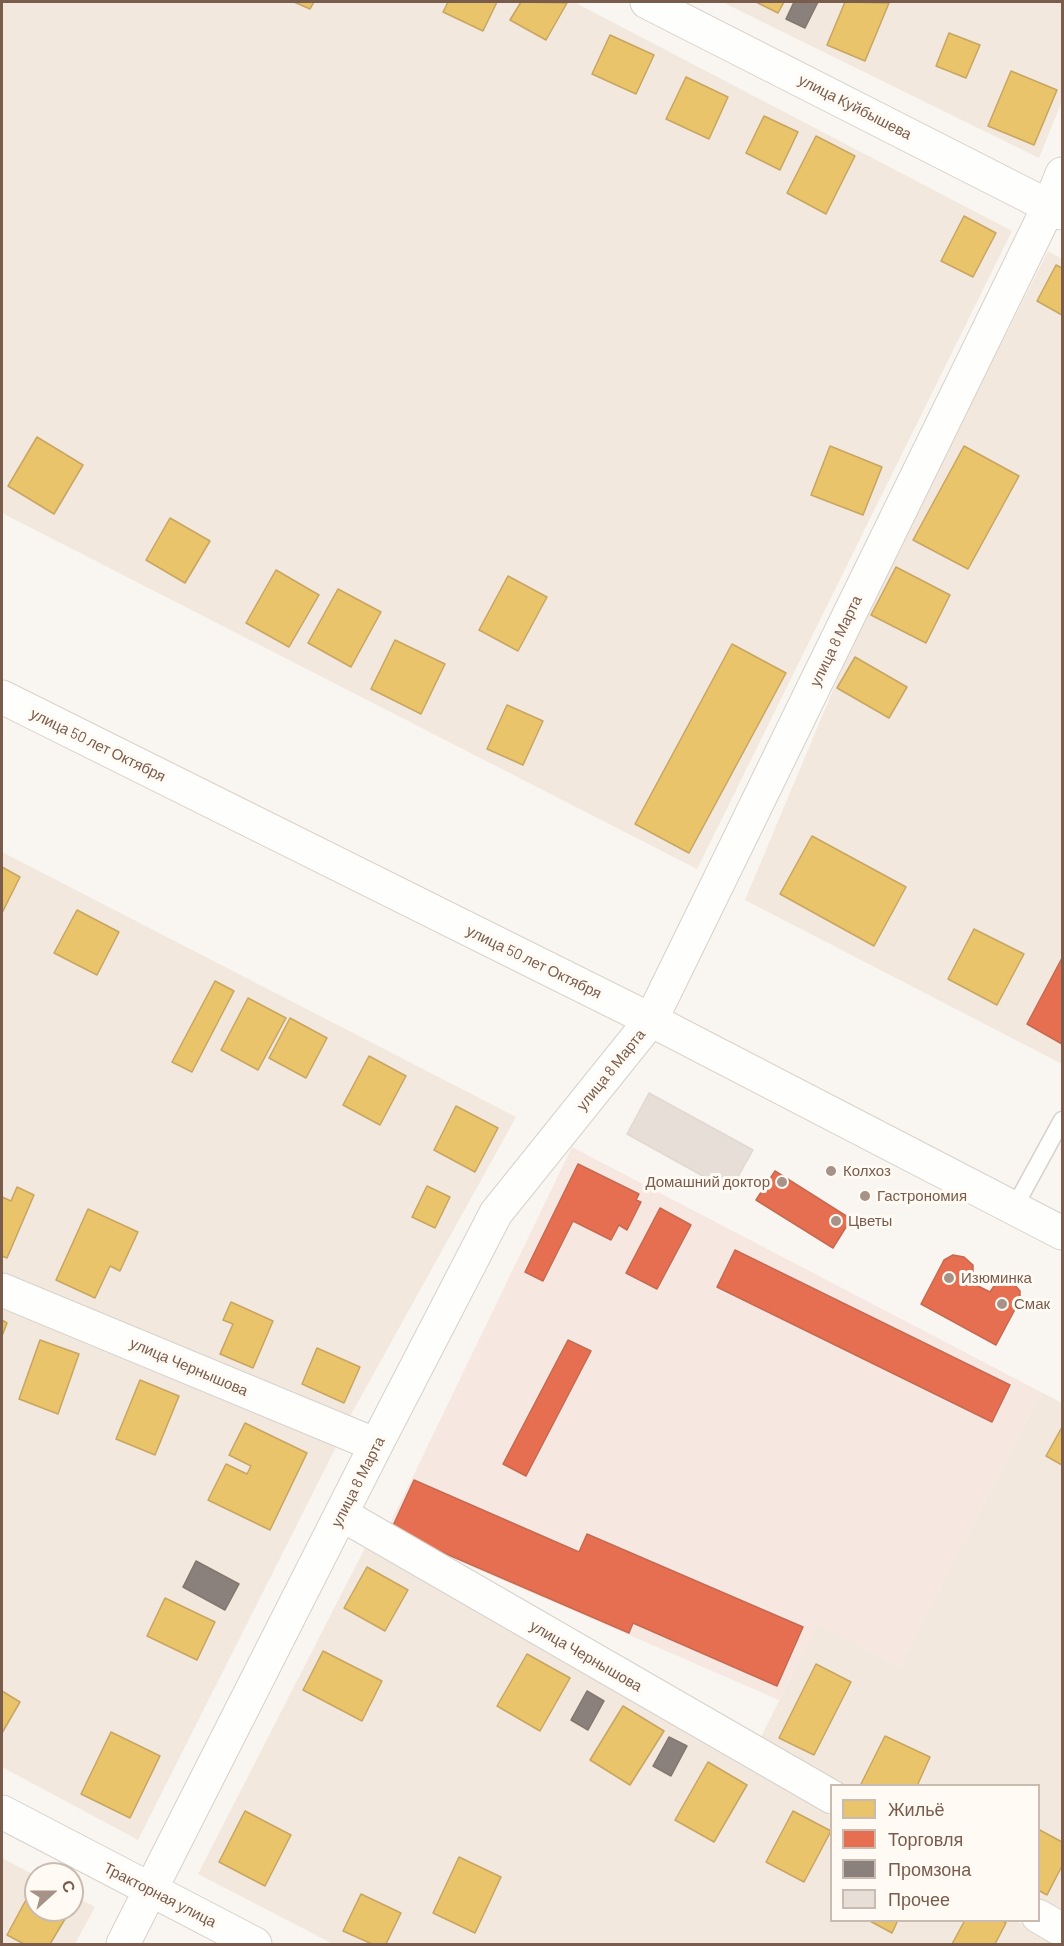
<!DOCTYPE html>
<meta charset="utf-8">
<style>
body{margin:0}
#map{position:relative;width:1064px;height:1946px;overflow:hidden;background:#f9f5f0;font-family:Barlow,sans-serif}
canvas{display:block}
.frame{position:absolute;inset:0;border:3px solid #7a5c4d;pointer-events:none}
.legend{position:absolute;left:830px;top:1784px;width:210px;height:138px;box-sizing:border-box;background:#fffaf3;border:2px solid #cabbb1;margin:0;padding:8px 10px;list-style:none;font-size:18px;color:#7a5c4d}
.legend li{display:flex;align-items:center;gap:12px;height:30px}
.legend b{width:30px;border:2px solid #cabbb1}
.north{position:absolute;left:24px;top:1862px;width:60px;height:60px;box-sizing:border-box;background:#fffaf3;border:2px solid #cabbb1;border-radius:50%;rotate:69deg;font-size:16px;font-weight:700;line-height:24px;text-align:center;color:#7a5c4d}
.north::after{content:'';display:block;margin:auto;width:21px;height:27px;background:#a69286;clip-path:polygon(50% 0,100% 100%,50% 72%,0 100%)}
</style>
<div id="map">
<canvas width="1064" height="1946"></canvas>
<div class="frame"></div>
<ul class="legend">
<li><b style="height:16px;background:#e9c46a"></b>Жильё</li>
<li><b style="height:16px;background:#e76f51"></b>Торговля</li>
<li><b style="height:16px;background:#8a817c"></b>Промзона</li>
<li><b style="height:16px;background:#e6ded7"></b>Прочее</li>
</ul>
<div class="north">С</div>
</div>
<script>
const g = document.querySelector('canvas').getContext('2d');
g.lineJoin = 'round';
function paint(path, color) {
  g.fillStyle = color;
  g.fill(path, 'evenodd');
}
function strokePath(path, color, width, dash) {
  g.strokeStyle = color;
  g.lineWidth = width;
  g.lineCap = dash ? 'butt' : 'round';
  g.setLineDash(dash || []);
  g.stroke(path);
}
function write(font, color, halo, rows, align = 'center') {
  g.font = font + ' Barlow,sans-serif';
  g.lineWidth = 6;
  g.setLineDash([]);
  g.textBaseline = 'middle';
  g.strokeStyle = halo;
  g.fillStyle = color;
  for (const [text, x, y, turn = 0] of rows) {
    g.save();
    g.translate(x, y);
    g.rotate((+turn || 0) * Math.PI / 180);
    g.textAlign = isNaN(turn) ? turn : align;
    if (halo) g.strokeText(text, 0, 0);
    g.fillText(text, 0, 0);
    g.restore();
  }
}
paint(new Path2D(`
 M 2,2 L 574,2 L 1012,231 L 697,869 L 2,513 Z
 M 722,2 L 1062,2 L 1062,101 L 1039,158 Z
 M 1048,251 L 1062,259 L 1062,1064 L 745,900 L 865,614 Z
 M 2,852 L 516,1117 L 348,1420 L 2,1273 Z
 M 2,1307 L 336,1447 L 138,1840 L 2,1767 Z
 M 1041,1392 L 1062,1403 L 1062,1915 L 1039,1901 L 1038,1786 L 837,1785 L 759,1741 L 818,1623 L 899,1667 Z
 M 365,1548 L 831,1816 L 832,1920 L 1016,1921 L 1059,1944 L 333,1944 L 198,1874 Z
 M 2,1858 L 36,1876 L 36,1910 L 72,1910 L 72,1895 L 95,1907 L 75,1944 L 2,1944 Z`), '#f2e8de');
paint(new Path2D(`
 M 572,1147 L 1041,1392 L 899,1667 L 818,1624 L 779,1700 L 387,1530 Z`), '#f6e8e1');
const homes = new Path2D(`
 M 294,2 L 314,2 L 310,9 Z
 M 448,2 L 497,2 L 483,31 L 443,12 Z
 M 521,2 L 567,3 L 546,40 L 510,20 Z
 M 756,2 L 784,2 L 778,13 Z
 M 845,2 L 889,3 L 865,61 L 827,45 Z
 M 949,33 L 980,45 L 966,78 L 936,66 Z
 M 610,35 L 654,55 L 636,94 L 592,74 Z
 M 1011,71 L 1057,90 L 1034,145 L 988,126 Z
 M 686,77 L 728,97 L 709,139 L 666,119 Z
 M 764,116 L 798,132 L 780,170 L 746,153 Z
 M 816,136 L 855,156 L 826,214 L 787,193 Z
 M 964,216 L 996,233 L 973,277 L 941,261 Z
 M 1056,265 L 1062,268 L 1062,315 L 1037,301 Z
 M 37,437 L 83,465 L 54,514 L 8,486 Z
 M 830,446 L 882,467 L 863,515 L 811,495 Z
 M 964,446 L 1019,476 L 968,569 L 913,540 Z
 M 170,518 L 210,541 L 185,583 L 146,560 Z
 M 896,567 L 950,595 L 926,643 L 871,615 Z
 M 276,570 L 319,595 L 289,647 L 246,623 Z
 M 508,576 L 547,597 L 518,651 L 479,630 Z
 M 338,589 L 381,612 L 351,667 L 308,643 Z
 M 395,640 L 445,664 L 421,714 L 371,689 Z
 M 732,644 L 786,673 L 689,853 L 635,824 Z
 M 855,657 L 907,687 L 889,718 L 837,688 Z
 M 507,705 L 543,721 L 523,765 L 487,749 Z
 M 812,836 L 906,887 L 874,946 L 780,894 Z
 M 2,867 L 20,877 L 2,913 Z
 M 77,910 L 119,932 L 97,975 L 54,953 Z
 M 974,929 L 1024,954 L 997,1005 L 948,979 Z
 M 215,981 L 234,991 L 192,1072 L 172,1062 Z
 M 248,998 L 286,1018 L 258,1070 L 221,1050 Z
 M 290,1018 L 327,1038 L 306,1078 L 269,1058 Z
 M 369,1056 L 406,1076 L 380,1125 L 343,1105 Z
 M 456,1106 L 498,1128 L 475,1172 L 434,1150 Z
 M 427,1186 L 450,1197 L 435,1228 L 412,1217 Z
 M 17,1187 L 34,1195 L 7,1258 L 2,1256 L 2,1197 L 11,1201 Z
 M 88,1209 L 138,1232 L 120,1271 L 110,1266 L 95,1298 L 56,1280 Z
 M 231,1302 L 273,1321 L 253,1368 L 220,1354 L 233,1324 L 223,1320 Z
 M 2,1320 L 7,1323 L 2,1336 Z
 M 40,1340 L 79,1354 L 58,1414 L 19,1399 Z
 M 317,1348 L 360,1367 L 344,1403 L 302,1384 Z
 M 140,1380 L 179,1396 L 155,1455 L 116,1439 Z
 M 245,1423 L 307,1453 L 270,1530 L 208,1500 L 226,1464 L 247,1474 L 251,1466 L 229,1455 Z
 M 1062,1427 L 1062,1465 L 1046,1456 Z
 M 367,1567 L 408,1590 L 385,1631 L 344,1608 Z
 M 165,1598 L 215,1622 L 197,1660 L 147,1636 Z
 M 323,1651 L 382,1681 L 362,1721 L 303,1690 Z
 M 527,1654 L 570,1678 L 540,1731 L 497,1706 Z
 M 816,1664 L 851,1682 L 814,1755 L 779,1738 Z
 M 2,1691 L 20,1702 L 2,1733 Z
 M 623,1706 L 664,1731 L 630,1785 L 590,1760 Z
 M 111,1732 L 160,1756 L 130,1818 L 81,1794 Z
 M 885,1736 L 930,1757 L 917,1786 L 860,1786 Z
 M 708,1762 L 747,1785 L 714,1842 L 675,1820 Z
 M 245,1811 L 291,1835 L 265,1886 L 219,1862 Z
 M 793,1811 L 831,1831 L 804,1882 L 766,1862 Z
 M 1038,1829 L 1062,1842 L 1062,1866 L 1047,1895 L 1038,1890 Z
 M 459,1857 L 501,1877 L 475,1933 L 433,1913 Z
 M 361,1894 L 401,1913 L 386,1944 L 372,1944 L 343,1931 Z
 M 27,1898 L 36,1903 L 36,1910 L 49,1910 L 65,1919 L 50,1944 L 24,1944 L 7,1935 Z
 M 868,1920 L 898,1920 L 892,1933 Z
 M 965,1920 L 1001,1920 L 1006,1923 L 995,1944 L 952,1944 Z`);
paint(homes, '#e9c46a');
strokePath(homes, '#c8a561', 1.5);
const shops = new Path2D(`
 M 1062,958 L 1062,1044 L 1027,1024 Z
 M 578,1164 L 639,1194 L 636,1200 L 641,1202 L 627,1230 L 619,1225 L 611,1240 L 573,1221 L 543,1281 L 525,1272 Z
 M 775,1171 L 851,1219 L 833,1248 L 756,1200 Z
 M 660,1208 L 691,1225 L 657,1289 L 626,1273 Z
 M 735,1250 L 1010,1385 L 992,1422 L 717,1287 Z
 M 953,1255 L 964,1257 L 973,1265 L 973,1275 L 970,1282 L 990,1292 L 994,1286 L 1001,1281 L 1007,1281 L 1013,1283 L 1020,1291 L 1020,1300 L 996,1345 L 921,1304 L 944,1260 Z
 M 568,1340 L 591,1351 L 526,1476 L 503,1464 Z
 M 414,1480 L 579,1552 L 587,1534 L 803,1627 L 777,1686 L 633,1623 L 629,1633 L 391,1530 Z`);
paint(shops, '#e76f51');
strokePath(shops, '#c66950', 1.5);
const industry = new Path2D(`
 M 794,2 L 818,2 L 805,28 L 786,19 Z
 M 196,1561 L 239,1584 L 225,1610 L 183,1587 Z
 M 587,1691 L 604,1701 L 588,1730 L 571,1720 Z
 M 669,1737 L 687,1746 L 671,1776 L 653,1766 Z`);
paint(industry, '#8a817c');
strokePath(industry, '#85766e', 1.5);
const building = new Path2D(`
 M 649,1093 L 753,1150 L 730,1191 L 627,1134 Z`);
paint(building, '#e6ded7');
strokePath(building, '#e2d8d2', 1.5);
const service = new Path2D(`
 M 1014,1208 L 1062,1120`);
const minor = new Path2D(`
 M 647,2 L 1062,213
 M 2,1290 L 376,1445
 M 341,1514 L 832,1797
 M 2,1812 L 255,1944
 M 1038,1916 L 1062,1930
 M 123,1944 L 376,1445 L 496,1213 L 651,1020 L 1049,206 L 1062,174`);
const secondary = new Path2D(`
 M 2,697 L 651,1020 L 1062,1233`);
strokePath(service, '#d7d1cb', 19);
strokePath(minor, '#d7d1cb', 35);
strokePath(secondary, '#d9d2cb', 35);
strokePath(service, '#fefefd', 16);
strokePath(minor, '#fefefd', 33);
strokePath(secondary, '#fefefd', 33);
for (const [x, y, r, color] of [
 [831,1171,6,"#a69286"],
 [782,1182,6,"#a69286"],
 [865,1196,6,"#a69286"],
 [836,1221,6,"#a69286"],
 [949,1278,6,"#a69286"],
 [1002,1304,6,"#a69286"]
]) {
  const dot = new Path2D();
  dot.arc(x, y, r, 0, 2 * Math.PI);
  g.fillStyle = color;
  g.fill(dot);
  strokePath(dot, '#fffaf3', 2);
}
write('15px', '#7a5c4d', '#fffaf3', [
 ["улица Куйбышева",855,107,27],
 ["улица 8 Марта",836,641,-64],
 ["улица 50 лет Октября",98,745,26],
 ["улица 50 лет Октября",534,962,26],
 ["улица 8 Марта",611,1070,-51],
 ["улица Чернышова",189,1367,23],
 ["улица 8 Марта",358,1482,-63],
 ["улица Чернышова",586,1656,30],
 ["Тракторная улица",160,1895,27]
]);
write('15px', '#7a5c4d', '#fffaf3', [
 ["Колхоз",843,1171],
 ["Домашний доктор",770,1182,"right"],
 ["Гастрономия",877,1196],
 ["Цветы",848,1221],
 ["Изюминка",961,1278],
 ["Смак",1014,1304]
], 'left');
</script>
